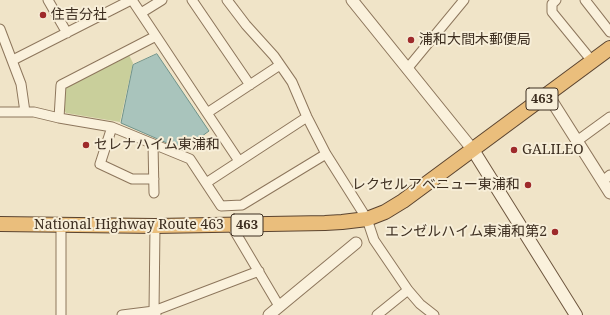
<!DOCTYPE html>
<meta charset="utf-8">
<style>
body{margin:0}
canvas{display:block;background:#f0e4c8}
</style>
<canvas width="610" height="315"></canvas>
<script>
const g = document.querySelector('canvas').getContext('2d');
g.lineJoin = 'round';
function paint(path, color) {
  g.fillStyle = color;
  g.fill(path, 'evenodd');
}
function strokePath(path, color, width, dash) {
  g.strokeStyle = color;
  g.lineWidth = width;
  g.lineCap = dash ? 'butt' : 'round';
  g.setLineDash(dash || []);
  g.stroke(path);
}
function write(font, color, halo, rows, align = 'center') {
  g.font = font + ' "Noto Serif","Noto Sans JP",serif';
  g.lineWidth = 4;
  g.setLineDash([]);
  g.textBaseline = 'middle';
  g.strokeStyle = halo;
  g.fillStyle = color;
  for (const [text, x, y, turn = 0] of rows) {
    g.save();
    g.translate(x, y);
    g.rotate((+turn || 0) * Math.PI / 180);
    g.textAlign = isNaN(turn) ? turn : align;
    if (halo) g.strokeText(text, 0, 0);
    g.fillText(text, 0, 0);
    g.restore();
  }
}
paint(new Path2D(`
 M 129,55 L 133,63 L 120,122 L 66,113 L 64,110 L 65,90 L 68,85 Z`), '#c9cf9b');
const water = new Path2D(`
 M 157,54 L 209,131 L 183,150 L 121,123 L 133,65 Z`);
paint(water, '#a9c4bc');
strokePath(water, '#6f938a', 1);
const minor = new Path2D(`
 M 48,0 L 67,33
 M 132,0 L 156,36
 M 192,0 L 250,85
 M 227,0 L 246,25 L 274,56 L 292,82 L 307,117 L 326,154 L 367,219 L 374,240 L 408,290 L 420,304 L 434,315
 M 556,0 L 552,4 L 552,12 L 592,61
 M 585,0 L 610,32
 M 141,13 L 162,0
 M 0,29 L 21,84 L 25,112
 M 13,60 L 131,0
 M 407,69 L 464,0
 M 0,112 L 34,112 L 59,118 L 61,85 L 156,36 L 207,113 L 280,65
 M 207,113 L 239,161
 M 59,118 L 112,127 L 190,159 L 221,206 L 242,205 L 326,154
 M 112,127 L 100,164 L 132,179 L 154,179
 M 577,141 L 610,117
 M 153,144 L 154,193
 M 603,181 L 610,175
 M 206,183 L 307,117
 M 61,225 L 61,315
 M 231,225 L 279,306
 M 155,226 L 154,311 L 156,314
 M 122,315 L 154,311 L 259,271
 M 377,315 L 408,290`);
const tertiary = new Path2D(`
 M 352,0 L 473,150
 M 548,95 L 610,193
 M 269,315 L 356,243`);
const secondary = new Path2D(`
 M 473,150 L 576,315`);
const trunk = new Path2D(`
 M 0,224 L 155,226 L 325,223 L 342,222 L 367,219 L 385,212 L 403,201 L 610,48`);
strokePath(minor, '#8d765c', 11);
strokePath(tertiary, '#8d765c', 13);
strokePath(secondary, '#6f573f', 14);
strokePath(trunk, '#5b4430', 16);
strokePath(minor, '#faf1dc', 9);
strokePath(tertiary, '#faf1dc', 11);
strokePath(secondary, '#faf1dc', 12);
strokePath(trunk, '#eabe7c', 14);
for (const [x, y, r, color] of [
 [43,15,4,"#9e2a2b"],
 [411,40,4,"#9e2a2b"],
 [86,145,4,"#9e2a2b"],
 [514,150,4,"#9e2a2b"],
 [528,185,4,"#9e2a2b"],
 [555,232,4,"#9e2a2b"]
]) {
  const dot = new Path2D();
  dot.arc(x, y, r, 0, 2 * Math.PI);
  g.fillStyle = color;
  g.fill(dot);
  strokePath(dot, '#f7eed8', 1.5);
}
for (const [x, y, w] of [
 [542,99,32],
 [247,225,32]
]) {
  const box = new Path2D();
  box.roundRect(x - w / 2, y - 11, w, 22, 3);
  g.fillStyle = '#f7eed8';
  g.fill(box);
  strokePath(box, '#3d2e20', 1);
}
write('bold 13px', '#3d2e20', null, [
 ["463",542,99],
 ["463",247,225]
]);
write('14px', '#3d2e20', '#f7eed8', [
 ["住吉分社",51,15],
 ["浦和大間木郵便局",419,40],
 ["セレナハイム東浦和",94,145],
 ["GALILEO",522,150],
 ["レクセルアベニュー東浦和",520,185,"right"],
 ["エンゼルハイム東浦和第2",547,232,"right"]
], 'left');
write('14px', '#3d2e20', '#f7eed8', [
 ["National Highway Route 463",129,225]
]);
</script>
